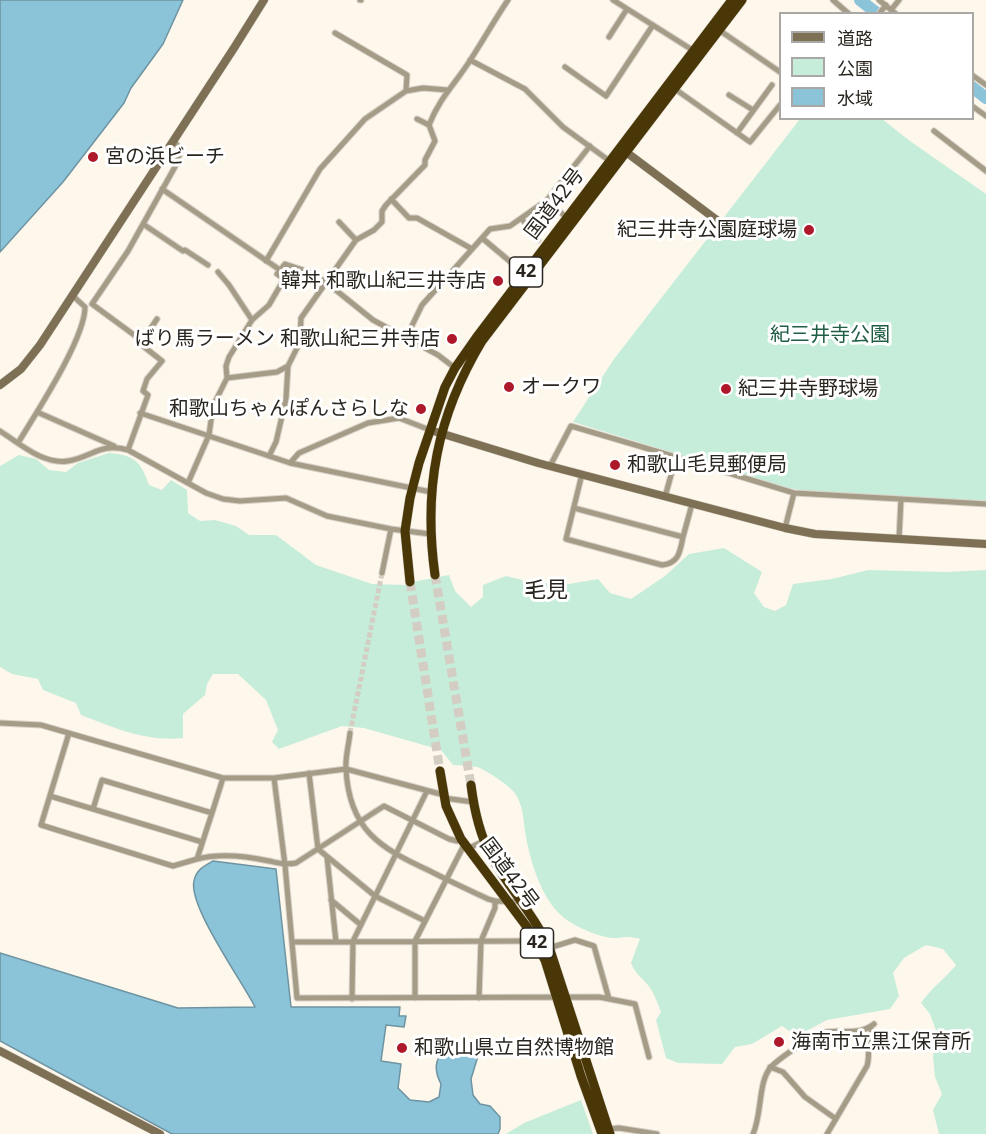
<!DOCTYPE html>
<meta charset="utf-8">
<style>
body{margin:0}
#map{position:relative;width:986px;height:1134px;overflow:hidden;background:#fef7ec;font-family:"Noto Sans","Noto Sans JP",sans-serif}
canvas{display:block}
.legend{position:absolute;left:779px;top:12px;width:195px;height:108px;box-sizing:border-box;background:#fff;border:2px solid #aaa8a5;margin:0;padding:8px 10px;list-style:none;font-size:18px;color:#2a261f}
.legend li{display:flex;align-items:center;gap:12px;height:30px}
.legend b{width:30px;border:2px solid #aaa8a5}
</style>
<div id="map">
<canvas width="986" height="1134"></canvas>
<ul class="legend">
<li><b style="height:8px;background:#7d7054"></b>道路</li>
<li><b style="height:16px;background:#c6edd9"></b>公園</li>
<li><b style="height:16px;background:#8bc3d9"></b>水域</li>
</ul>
</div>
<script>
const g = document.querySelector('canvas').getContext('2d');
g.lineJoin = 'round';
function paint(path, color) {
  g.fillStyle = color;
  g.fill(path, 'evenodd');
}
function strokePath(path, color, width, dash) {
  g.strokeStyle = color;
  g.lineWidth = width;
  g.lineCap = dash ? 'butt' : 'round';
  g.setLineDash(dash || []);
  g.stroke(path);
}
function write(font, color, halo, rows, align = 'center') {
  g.font = font + ' "Noto Sans","Noto Sans JP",sans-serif';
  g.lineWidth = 6;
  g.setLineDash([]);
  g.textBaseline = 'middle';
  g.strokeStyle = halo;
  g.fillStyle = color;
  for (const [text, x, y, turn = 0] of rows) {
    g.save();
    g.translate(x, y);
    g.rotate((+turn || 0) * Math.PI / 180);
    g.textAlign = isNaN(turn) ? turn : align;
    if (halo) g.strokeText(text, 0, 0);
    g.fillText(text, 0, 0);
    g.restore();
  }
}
paint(new Path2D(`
 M 800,119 L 882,119 L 910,141 L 986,194 L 986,501 L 804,491 L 788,488 L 573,422 L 614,359 Z
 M 109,453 C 135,455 141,462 149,485 L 162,490 L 171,480 L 187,490 L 188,513 L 200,521 L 215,520 L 236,526 L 249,535 L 276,535 L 316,565 L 372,584 L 405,585 L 418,581 L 449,575 L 455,591 L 471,607 L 483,597 L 483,585 L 506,576 L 530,582 L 563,585 L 598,579 L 610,593 L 631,599 L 665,576 L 689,554 L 724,548 L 762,572 L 754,593 L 764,607 L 775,611 L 786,605 L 793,584 L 832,579 L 868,570 L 946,572 L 986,570 L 986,1134 L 939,1134 L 933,1110 L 942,1094 L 935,1077 L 933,1056 L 937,1033 L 930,1014 L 921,1003 C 931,988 945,979 956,965 L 943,949 L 926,945 L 904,958 L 893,973 L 899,996 L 890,1009 L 827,1020 L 797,1036 L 782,1026 L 752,1044 L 735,1047 L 722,1064 L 678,1063 L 666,1058 L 656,1020 L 661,1012 C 657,1002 654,992 647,984 C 640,976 635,973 631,963 L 640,939 C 626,935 625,938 613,938 C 598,937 574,926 563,917 C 541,899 529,858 525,831 C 523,817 523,804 514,792 C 507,784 490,773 480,768 C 473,765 461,766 453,765 L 441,750 L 364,728 L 342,726 L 279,749 L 272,742 L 278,730 L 266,700 L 238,674 L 213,674 L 207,684 L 205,695 L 183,714 L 183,738 C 146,742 115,728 81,715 L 76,703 L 43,690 L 38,679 L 12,674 L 0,667 L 0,466 L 19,455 L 36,459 L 49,470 L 66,472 L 78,463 Z
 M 581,1100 L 593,1134 L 506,1134 L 524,1123 Z`), '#c6edd9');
const water = new Path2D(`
 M 0,0 L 183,0 L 163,44 L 131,88 L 124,103 L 63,182 L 0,252 Z
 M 213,861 L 276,869 L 291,1007 L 400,1007 L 399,1016 L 406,1016 L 404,1027 L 386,1025 L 381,1061 L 401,1064 L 398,1088 L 410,1100 L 429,1102 L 439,1097 L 441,1084 C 434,1071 434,1058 446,1050 L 454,1053 L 460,1048 L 473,1052 L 478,1056 L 471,1079 L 473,1095 L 480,1104 L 490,1106 L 500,1117 L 500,1129 L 498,1134 L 172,1134 L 0,1041 L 0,953 L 178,1008 L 255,1007 C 242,981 188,906 194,881 C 196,870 204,866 213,861 Z`);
paint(water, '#8bc3d9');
strokePath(water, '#6e94a1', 1.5);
strokePath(new Path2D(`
 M 860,0 L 878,14
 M 972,87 L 986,98`), '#8bc3d9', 12);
strokePath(new Path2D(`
 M 350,733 L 382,573`), '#d4cdc3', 5, [5, 2.5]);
strokePath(new Path2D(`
 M 435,575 L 471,785
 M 410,582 L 440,771`), '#d4cdc3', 9, [9, 4.5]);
const street = new Path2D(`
 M 360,0 L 361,0
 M 613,0 L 694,51
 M 833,0 L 849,14
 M 879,0 L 896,14
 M 891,10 L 899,0
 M 879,14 L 886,5
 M 719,30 L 780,72
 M 335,33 L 407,75 L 406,91
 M 609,37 L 627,9
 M 470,60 L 525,89 L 563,127 L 611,162
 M 565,67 L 606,96 L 653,25
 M 972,75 L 986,85
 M 675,89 L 750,142 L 780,105
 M 729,95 L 753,110
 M 972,106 L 986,116
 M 417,119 L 429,125
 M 934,131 L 986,171
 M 737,133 L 772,85
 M 162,189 L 280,270
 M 391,199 L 409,218 L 417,218 L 472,249
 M 547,200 L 567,218
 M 522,219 L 538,240
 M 339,222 L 356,240
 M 143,224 L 183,251 L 185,250 L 208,265
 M 482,238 L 525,274
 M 266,261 L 320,169 L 365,119 L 406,91 L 423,88 L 447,90
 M 218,272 L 229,285 L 252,320
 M 406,338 L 422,305 L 490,229 L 510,226 L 547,200 L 590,146
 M 142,341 L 157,319
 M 227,378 L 277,372 L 288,366
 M 37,412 L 114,446
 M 140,413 L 290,463 L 431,492
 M 0,431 C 19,443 43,465 68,461 C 92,457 101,442 128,450 L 206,493 L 223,499 L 240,501 L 286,498 L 327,516 L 391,529 L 430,534
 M 18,443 C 36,413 85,339 85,307 L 73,296
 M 128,450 L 148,395 L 143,391 L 147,379 L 162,361 L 143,346 L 145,343 L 92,304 L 128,251 L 176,165 L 181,150 L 174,141
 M 269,456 L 276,442 L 286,399 L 288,366 L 300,342 L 301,318 L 356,240 L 374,230 L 382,222 L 382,211 L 386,205 L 425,165 L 425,160 L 435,141 L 429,125 C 440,97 456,83 471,59 C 484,39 495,19 508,0
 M 676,457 L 794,493 L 785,528
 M 290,463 L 299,453 L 368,423 L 399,418 L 430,430
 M 550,466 L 571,426 L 676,457 L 665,497
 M 582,474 L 566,539 L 662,565 C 679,563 680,552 683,537
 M 188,483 L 209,435 L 213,406 L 227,378 L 226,366 L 229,357 L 252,320 L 269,305 L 284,279 L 277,274 L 285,264 L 312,273 L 327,283 L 373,320 L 438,355 L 455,368
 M 794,493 L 901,499
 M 574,508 L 683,537 L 692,504
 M 899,539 L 901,499 L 986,504
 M 382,573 L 391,529
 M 0,723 L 41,725 L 223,778 L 274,778 L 346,769 L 444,795
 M 69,733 L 41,825 L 173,866 L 197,859 L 212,813
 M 350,733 C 349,744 345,757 346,769 C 349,830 380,848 430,871 C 449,881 469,890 488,899 L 495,901 L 522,902
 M 309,773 L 318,849 L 375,896 L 425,921
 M 274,778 L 285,865 L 297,998 L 599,997 L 635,1004 L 649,1057
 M 50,796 L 202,842
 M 444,798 L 473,802
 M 93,809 L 102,780 L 212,813 L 223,778
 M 467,849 L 484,841
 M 327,857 L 336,942
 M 197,859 C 220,853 246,856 269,861 C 279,863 285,865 296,863 L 384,806 L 449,839 L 457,841 L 461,839
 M 331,900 L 361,925
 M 292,942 L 535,941
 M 549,948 L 575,940 L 594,946 L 609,999
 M 415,998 L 415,941 L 464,845
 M 479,998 L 481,941 L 495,908 L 495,901
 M 352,999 L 353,941 L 427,791
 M 770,1067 L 783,1072 L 805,1097 L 836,1119
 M 608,1129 L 619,1128 L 657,1134
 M 753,1134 C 762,1115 758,1081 771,1067 C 777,1060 813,1035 821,1033 C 840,1028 858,1037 874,1024
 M 827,1134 L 867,1066 C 871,1053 865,1043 872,1031 L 870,1027`);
const secondary = new Path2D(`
 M 622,149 L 718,221
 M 0,385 L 21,369 L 40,345 L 234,48 L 264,0
 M 430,430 L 538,463 L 785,528 L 815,534 L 986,544
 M 0,1051 L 160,1134`);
const highway = new Path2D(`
 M 435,575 C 423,489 437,416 482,341 L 742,0
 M 410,582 L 405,531 L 410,498 L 419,463 L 445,387 L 455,368 L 476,338 L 732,0
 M 440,771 L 446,806 L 461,839 L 527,927 L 545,960 L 581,1076 L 602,1134
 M 471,785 C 474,809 479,833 491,856 C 509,888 535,916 550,950 L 610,1134`);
strokePath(street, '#d8d1c7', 7);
strokePath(secondary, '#d8d1c7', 9);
strokePath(highway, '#d8d1c7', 10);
strokePath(street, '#a59c88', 5);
strokePath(secondary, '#7d7054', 8);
strokePath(highway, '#4a3708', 9);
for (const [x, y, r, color] of [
 [93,157,6,"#ad192b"],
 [809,230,6,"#ad192b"],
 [498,281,6,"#ad192b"],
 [452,339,6,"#ad192b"],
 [509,387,6,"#ad192b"],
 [726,389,6,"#ad192b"],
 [421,409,6,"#ad192b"],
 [615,465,6,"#ad192b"],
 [779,1042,6,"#ad192b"],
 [402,1048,6,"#ad192b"]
]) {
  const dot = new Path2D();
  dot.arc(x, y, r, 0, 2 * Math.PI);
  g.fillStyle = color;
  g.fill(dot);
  strokePath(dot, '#fff', 2);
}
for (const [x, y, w] of [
 [526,272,33],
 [537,943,33]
]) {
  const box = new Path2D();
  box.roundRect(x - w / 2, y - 15, w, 30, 4.5);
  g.fillStyle = '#fff';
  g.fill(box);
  strokePath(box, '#2a261f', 1.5);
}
write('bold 18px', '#2a261f', null, [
 ["42",526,272],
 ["42",537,943]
]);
write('20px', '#2a261f', '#fff', [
 ["宮の浜ビーチ",105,157],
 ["紀三井寺公園庭球場",797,230,"right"],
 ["韓丼 和歌山紀三井寺店",486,281,"right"],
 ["ばり馬ラーメン 和歌山紀三井寺店",440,339,"right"],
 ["オークワ",521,387],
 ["紀三井寺野球場",738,389],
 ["和歌山ちゃんぽんさらしな",409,409,"right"],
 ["和歌山毛見郵便局",627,465],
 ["海南市立黒江保育所",791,1042],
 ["和歌山県立自然博物館",414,1048]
], 'left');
write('20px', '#2a261f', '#fff', [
 ["国道42号",555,204,-53],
 ["国道42号",509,874,53]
]);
write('20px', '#205e44', '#fff', [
 ["紀三井寺公園",830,335]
]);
write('22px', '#2a261f', '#fff', [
 ["毛見",546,591]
]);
</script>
